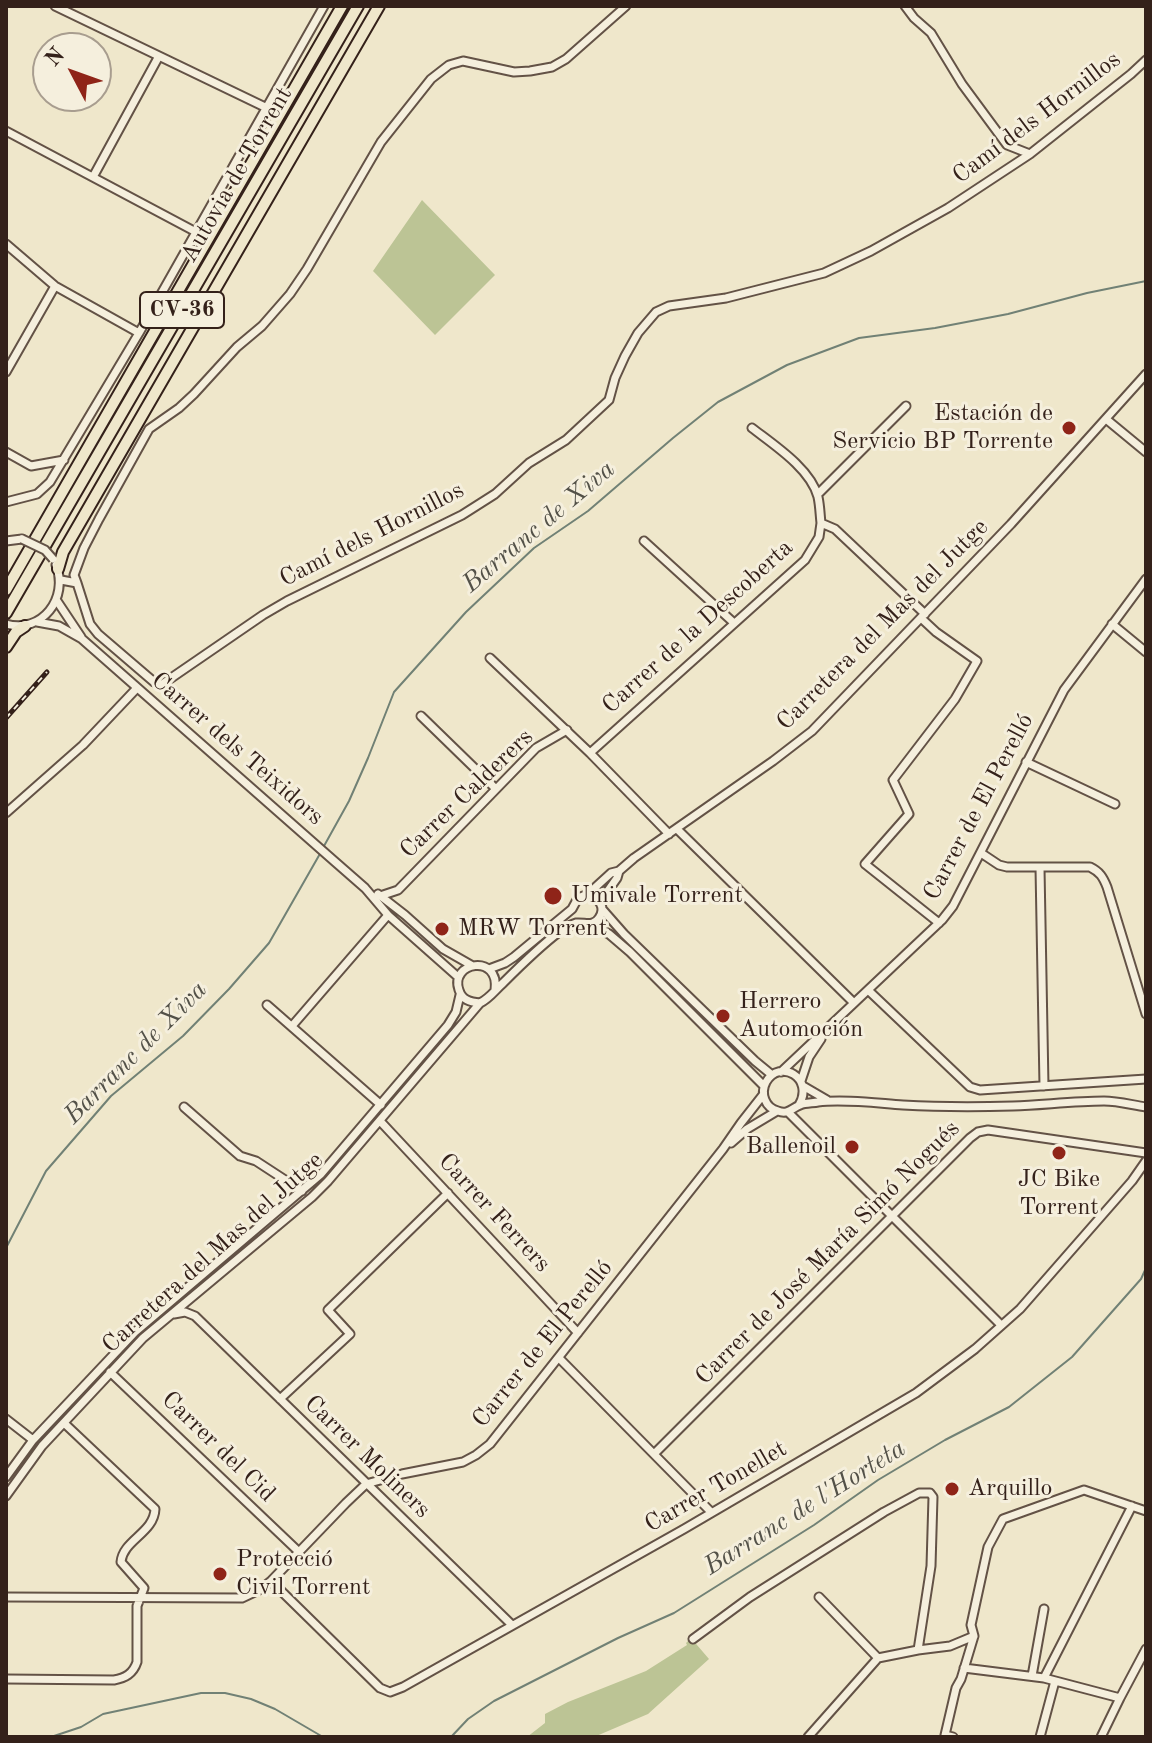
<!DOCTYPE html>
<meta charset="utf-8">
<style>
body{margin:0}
#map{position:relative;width:1152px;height:1743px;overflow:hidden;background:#efe7cb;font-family:"Old Standard TT",serif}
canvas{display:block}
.frame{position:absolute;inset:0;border:8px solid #34211a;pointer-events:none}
.north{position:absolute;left:32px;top:32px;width:80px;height:80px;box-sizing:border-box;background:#f5efdd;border:2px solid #a89d8f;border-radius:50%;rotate:311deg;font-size:22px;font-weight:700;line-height:32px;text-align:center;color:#34211a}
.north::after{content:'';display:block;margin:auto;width:28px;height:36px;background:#8f2418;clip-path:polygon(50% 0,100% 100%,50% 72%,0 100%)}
</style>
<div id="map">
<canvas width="1152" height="1743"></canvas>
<div class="frame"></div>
<div class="north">N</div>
</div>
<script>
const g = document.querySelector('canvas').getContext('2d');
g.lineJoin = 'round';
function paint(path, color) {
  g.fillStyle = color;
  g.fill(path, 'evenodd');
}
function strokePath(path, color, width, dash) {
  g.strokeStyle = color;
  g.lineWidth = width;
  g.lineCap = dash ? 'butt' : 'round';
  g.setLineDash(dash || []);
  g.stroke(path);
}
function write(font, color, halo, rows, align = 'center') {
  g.font = font + ' "Old Standard TT",serif';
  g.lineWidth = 6;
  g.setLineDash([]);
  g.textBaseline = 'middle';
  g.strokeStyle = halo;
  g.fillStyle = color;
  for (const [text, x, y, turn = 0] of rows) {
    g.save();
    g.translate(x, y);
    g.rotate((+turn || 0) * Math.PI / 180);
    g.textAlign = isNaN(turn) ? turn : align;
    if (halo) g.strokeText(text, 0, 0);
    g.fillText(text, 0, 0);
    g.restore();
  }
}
paint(new Path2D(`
 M 422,200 L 495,275 L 435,335 L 373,271 Z
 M 691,1638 L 709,1659 L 648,1714 L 594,1737 L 527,1737 L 545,1723 L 545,1714 L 568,1702 L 646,1671 L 687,1645 L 686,1643 Z`), '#bcc495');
strokePath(new Path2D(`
 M 324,846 L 349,801 L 368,758 L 394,692 L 466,612 L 534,548 L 588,511 L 673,438 L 718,402 L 787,365 L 859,338 L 935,328 L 1008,314 L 1087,293 L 1146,281
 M 6,1248 L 46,1171 L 111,1096 L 183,1036 L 229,989 L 269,943 L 321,852
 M 51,1737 L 81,1727 L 103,1714 L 201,1693 L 225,1693 L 251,1699 L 275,1709 L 323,1737
 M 451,1737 L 468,1719 L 494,1701 L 618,1638 L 674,1613 L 814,1525 L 878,1480 L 945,1440 L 1009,1407 L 1072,1357 L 1141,1279 L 1146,1268`), '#718175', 2);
const minor = new Path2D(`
 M 55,6 L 267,108
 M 905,6 L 914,18 L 931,33 L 962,84 L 1007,145 L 1030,154
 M 6,131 L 196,232
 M 93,177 L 159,56
 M 6,244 L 55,286 L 139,333
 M 6,372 L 55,286
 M 1106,419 L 1146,452
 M 752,428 C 774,445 811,469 818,497 C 820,506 820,515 821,523 L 835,529 L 925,614
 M 6,452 L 31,466 L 64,460
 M 818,494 L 906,406
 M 6,502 L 37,494 L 50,482 L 139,333 L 324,6
 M 6,541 L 22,539
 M 644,541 L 734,623
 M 61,580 L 77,583 L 90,624 L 98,634 L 154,682 L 161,685 L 263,615 L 287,601 L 462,515 L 495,494 L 529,463 L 566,440 L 609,400 L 615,378 L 625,356 L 638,333 L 656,312 L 669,306 L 726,298 L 824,273 L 871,251 L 948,208 L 1030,154 L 1131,74 L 1146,60
 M 77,583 L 74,575 L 84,548 L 99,519 L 149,429 L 179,408 L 194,394 L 237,347 L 262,326 L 290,294 L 307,269 L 381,142 L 431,79 L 449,65 L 463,61 L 514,72 L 530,71 L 552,67 L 566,59 L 626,6
 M 57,601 L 81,637
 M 921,618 L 936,632 L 977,661 L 955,699 L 893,780 L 909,814 L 865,864 L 939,923
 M 37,622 L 59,626 L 82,639 L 333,860 L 365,888 L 388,915 L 458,977
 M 6,624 C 42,634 69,598 56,565
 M 1112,624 L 1146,652
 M 490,658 L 590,753 L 669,834
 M 421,716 L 496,789
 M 590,753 L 805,560 L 819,537 L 821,523
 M 1026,762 L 1115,804
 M 6,813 L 83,745 L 137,688
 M 677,829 L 854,1003
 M 981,853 L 999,865 L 1007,867 L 1090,867 C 1100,872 1103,877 1107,887 L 1146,1014
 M 1040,868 L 1044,1086
 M 378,894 L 405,915 L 443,949 L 471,965
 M 380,896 L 398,890 L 536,748 L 567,730
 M 600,902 L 617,878 L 619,871
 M 602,909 L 624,934 L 755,1061 L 772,1075
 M 591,925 L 609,934 L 630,952 L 764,1086
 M 489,969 L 505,963 L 514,957 L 572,909 L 578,898 L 588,894 L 611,873 L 619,871 L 634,858 L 773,761 L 812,731 L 1011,524 L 1146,374
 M 868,990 L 970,1087 L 980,1090 L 1146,1079
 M 480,1003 C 470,1002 462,1000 459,990 C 449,962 500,953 495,990
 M 267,1005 L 381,1105
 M 292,1026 L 388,915
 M 781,1072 L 942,920 L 953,906 L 1064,690 L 1146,579
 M 801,1081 L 809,1057 L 821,1039
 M 803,1086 L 827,1100
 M 799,1105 C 815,1078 780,1058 766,1082 C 760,1093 765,1108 778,1111 C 788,1115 792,1108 800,1105 C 804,1103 813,1103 818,1102 C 845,1099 875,1103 903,1105 C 939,1107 976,1107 1013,1106 C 1043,1105 1073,1101 1104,1101 C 1118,1101 1132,1105 1146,1107
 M 184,1107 L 240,1156 L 256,1161 L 302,1191
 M 788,1112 L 1001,1325
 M 380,1121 L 578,1333
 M 731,1143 L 747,1129 L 777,1111
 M 174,1314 L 185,1312 L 195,1316 L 512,1625
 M 559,1358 L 711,1512
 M 110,1372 L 299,1552
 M 280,1399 L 350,1334 L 328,1310 L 448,1193
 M 6,1419 L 33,1440
 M 654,1454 L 970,1138 L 978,1132 L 988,1130 L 1146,1153
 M 6,1477 L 33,1440 L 135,1332 L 321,1174 L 448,1025 L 456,1012 L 460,995
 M 6,1496 L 42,1446 L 143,1338 L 312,1197 L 328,1181 L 480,1003 C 490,998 495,990 503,983 C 521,965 539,947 559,932 C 564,928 570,925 576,923 C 585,922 593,927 599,918 C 607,907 598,898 588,894
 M 271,1581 L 380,1688 L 390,1692 L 403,1687 L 684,1529 L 916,1393 L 975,1349 L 1020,1309 L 1132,1181 L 1146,1161
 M 6,1597 L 242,1598 L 261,1589 L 271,1581 L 346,1503 L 366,1484 L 402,1474 L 463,1462 L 476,1455 L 490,1444 L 723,1149 L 741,1123 L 763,1095
 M 819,1597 L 878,1658
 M 693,1639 L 750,1597 L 884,1512 L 919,1493 L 930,1493 L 933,1497 L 931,1566 L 918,1650
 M 964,1668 L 1044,1678 L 1120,1698
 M 1032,1676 L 1044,1609
 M 1044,1678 L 1132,1506
 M 6,1679 L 114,1680 C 125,1678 133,1674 137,1662 L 137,1606 L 144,1588 L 121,1562 C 123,1540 154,1533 155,1509 L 64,1423
 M 808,1737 L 878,1658 L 918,1650 L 950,1646 L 974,1636
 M 953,1737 L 945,1735 L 956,1688 L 961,1679 L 974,1636 L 971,1625 L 988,1547 L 1003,1519 L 1084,1490 L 1146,1511
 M 1040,1737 L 1055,1681
 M 1101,1737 L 1120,1698 L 1146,1649`);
const highway = new Path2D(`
 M 58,569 L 63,552 L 379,6
 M 6,590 L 342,6
 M 6,613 L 358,6
 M 6,647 L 16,632 L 25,626`);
strokePath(minor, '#635246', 11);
strokePath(highway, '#34211a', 14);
strokePath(minor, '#f5efdd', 7);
strokePath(highway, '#efe7cb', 10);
const rail = new Path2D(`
 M 6,718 L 47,672`);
strokePath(rail, '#34211a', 5);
strokePath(rail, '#f5efdd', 2, [6]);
const minorBridge = new Path2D(`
 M 22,539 L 45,550 L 53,559`);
strokePath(minorBridge, '#635246', 11, []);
strokePath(minorBridge, '#f5efdd', 7);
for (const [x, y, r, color] of [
 [1069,428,8,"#8f2418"],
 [553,896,10,"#8f2418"],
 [442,929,8,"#8f2418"],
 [723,1016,8,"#8f2418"],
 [852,1147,8,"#8f2418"],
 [1059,1153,8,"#8f2418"],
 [952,1489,8,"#8f2418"],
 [220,1574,8,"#8f2418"]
]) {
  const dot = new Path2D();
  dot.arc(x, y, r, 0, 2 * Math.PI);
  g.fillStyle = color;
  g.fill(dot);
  strokePath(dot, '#f5efdd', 3);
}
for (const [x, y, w] of [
 [182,310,84]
]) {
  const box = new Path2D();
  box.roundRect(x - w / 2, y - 18, w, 36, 6);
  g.fillStyle = '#f5efdd';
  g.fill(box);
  strokePath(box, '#34211a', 2);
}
write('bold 22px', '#34211a', null, [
 ["CV-36",182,310]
]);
write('24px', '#34211a', '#f5efdd', [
 ["Camí dels Hornillos",1037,118,-37],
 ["Autovia de Torrent",237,175,-60],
 ["Camí dels Hornillos",372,535,-27],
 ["Carretera del Mas del Jutge",883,625,-45],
 ["Carrer de la Descoberta",698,627,-42],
 ["Carrer dels Teixidors",237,749,41],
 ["Carrer Calderers",467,794,-44],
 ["Carrer de El Perelló",979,807,-62],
 ["Carrer Ferrers",494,1213,47],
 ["Carretera del Mas del Jutge",213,1253,-42],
 ["Carrer de José María Simó Nogués",828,1253,-45],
 ["Carrer de El Perelló",543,1344,-51],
 ["Carrer del Cid",218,1447,44],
 ["Carrer Moliners",367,1457,44],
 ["Carrer Tonellet",716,1487,-30]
]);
write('24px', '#34211a', '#f5efdd', [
 ["Estación de",1053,414,"right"],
 ["Servicio BP Torrente",1053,442,"right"],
 ["Umivale Torrent",571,896],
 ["MRW Torrent",458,929],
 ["Herrero",739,1002],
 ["Automoción",739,1030],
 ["Ballenoil",836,1147,"right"],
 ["JC Bike",1059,1180,"center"],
 ["Torrent",1059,1208,"center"],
 ["Arquillo",968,1489],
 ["Protecció",236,1560],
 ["Civil Torrent",236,1588]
], 'left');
write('italic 26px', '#535148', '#f5efdd', [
 ["Barranc de Xiva",539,527,-40],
 ["Barranc de Xiva",136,1053,-45],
 ["Barranc de l'Horteta",805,1508,-32]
]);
</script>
